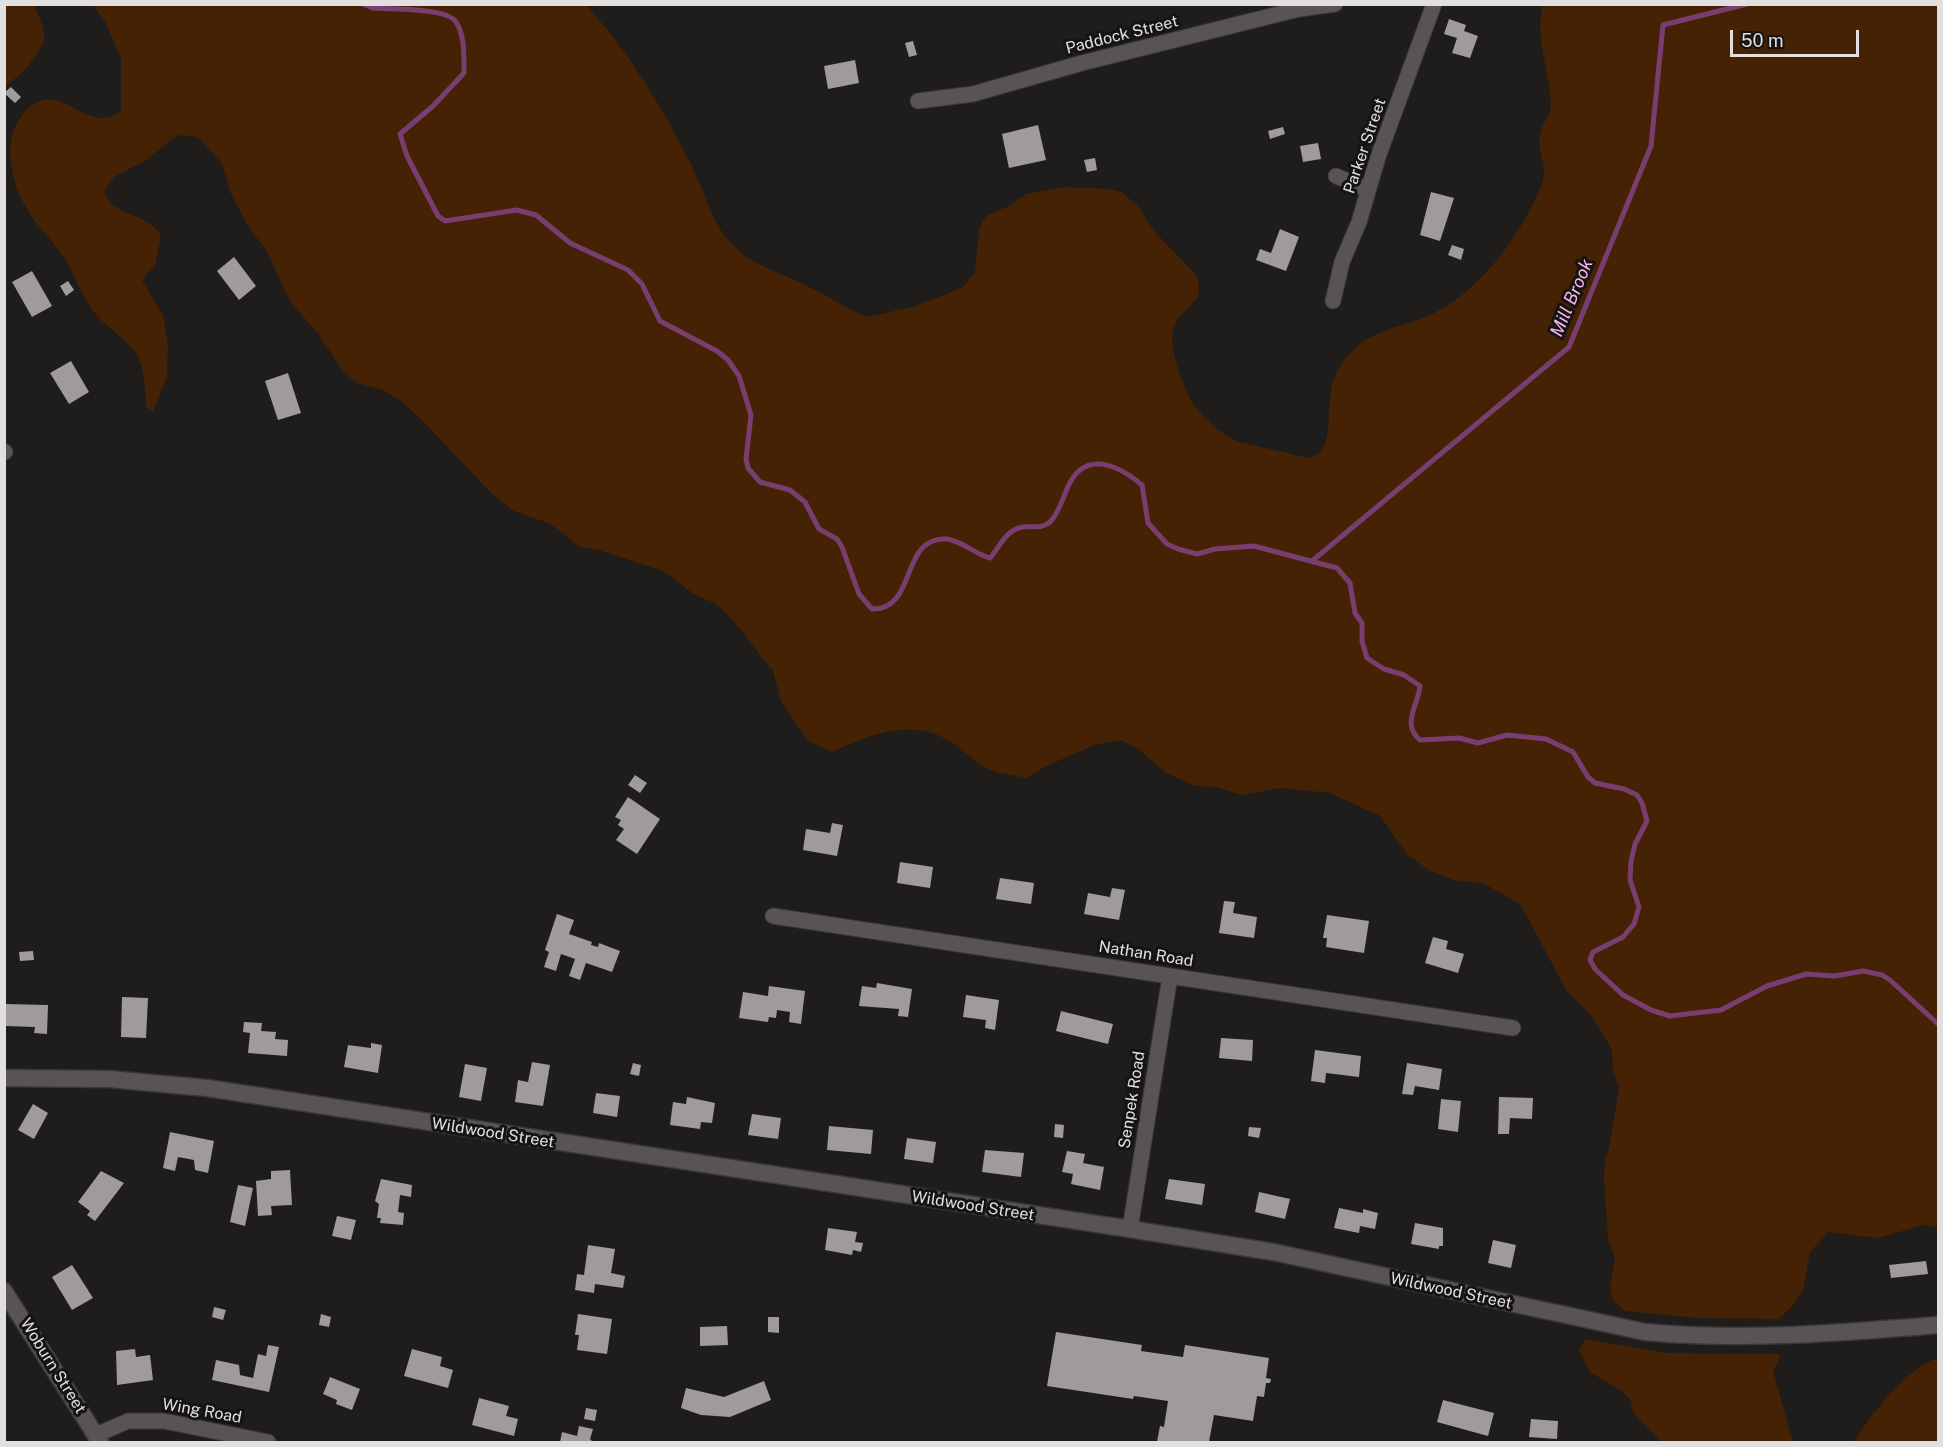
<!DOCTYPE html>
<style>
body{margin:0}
#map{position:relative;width:1943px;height:1447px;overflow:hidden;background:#1f1c1c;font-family:"Public Sans",sans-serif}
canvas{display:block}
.frame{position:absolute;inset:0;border:6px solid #e1dfdf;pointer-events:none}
.scale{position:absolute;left:1730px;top:30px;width:129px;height:27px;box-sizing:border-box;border:3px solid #e1dfdf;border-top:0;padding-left:8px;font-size:18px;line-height:21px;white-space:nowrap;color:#e1dfdf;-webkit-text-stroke:4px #161313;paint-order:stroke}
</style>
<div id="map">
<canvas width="1943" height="1447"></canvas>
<div class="frame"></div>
<div class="scale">50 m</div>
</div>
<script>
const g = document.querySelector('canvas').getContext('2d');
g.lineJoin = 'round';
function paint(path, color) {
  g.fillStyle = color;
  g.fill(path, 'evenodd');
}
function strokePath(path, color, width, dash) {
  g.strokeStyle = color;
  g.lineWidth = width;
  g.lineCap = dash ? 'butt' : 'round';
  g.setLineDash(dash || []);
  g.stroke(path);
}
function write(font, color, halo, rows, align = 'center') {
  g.font = font + ' "Public Sans",sans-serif';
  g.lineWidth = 6;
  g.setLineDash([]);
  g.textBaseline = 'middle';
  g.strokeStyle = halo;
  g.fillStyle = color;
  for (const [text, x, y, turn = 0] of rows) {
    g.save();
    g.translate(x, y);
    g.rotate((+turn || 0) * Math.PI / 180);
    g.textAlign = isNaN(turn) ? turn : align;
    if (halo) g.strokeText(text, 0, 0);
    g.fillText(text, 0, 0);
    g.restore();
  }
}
paint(new Path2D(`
 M 5,4 L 34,5 C 38,14 44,27 44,37 C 44,51 17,81 5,85 Z
 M 93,5 L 586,5 C 627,50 661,105 689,160 C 703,186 709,218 729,241 C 754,268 777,270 807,286 C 828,296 847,309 868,317 L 912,307 L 962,288 L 975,272 L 979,232 L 982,222 L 989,214 L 1009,206 L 1026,194 L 1066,187 L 1110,189 L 1121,192 L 1137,205 L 1154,231 L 1198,277 L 1199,296 C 1192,305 1180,314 1175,324 C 1165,342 1185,394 1196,408 C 1207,421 1222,434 1236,441 L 1308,458 L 1318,454 L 1324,446 C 1333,424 1325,396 1336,374 C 1362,323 1402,333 1445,307 C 1484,283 1518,237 1537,196 C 1553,164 1536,158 1540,134 C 1542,123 1551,115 1551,104 C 1550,72 1534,36 1543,5 L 1938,5 L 1938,1227 L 1923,1225 L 1878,1238 L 1829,1232 L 1810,1252 L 1803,1291 L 1792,1306 L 1779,1319 L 1698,1318 L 1624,1311 L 1612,1298 L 1610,1288 L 1615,1258 L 1608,1239 L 1604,1179 L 1605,1159 L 1609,1149 L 1619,1088 L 1613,1070 L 1612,1050 L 1592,1016 L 1566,990 L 1521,905 L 1483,883 L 1457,881 L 1430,871 L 1408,855 L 1380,816 L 1330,793 L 1280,788 L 1243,795 L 1215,787 L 1195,786 L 1166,773 L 1137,748 L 1121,740 L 1094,745 L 1042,768 L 1027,778 C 1013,775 994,773 982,766 C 970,758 961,748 948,740 C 911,719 869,734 833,752 L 808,741 L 781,702 L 773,671 L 730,617 L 715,603 L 695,595 L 663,571 L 599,550 L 579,547 L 551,524 L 514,511 L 490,492 L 422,420 L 400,400 L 383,390 L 357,383 L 343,371 L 317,332 L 291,303 L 266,250 L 249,228 L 231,194 L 223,165 L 198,137 L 180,135 L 172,139 L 148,159 L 114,177 L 104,192 C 116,219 148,212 161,236 L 155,265 L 142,280 L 163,315 L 168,345 L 167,376 L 153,412 L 146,406 C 145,391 145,372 138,357 C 127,337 103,327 91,308 C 80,292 74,272 63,256 C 52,240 37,226 27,209 C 10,180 0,136 27,109 C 63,77 87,139 121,110 L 121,59 L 106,23 Z
 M 1585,1339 L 1667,1353 L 1779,1354 L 1779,1360 L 1773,1371 L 1793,1442 L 1662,1442 L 1633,1413 L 1631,1401 L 1623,1392 L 1590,1372 L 1579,1350 Z
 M 1938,1358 L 1938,1442 L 1854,1442 C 1869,1416 1909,1366 1938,1358 Z`), '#452203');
strokePath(new Path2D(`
 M 363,4 L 373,8 C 390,9 448,8 456,22 C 465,35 464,58 464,73 L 433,106 L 400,134 L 407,156 L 438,216 L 445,221 L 517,210 L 536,215 L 570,243 L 628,270 L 642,284 L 660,321 L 717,351 L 728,360 L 739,376 L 751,415 L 746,459 L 748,468 L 760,482 L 790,490 L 805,502 L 819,529 L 837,539 L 842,547 L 859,594 L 872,609 C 918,610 899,536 947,539 C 962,541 975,554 990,558 C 998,549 1006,531 1019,528 C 1030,524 1039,531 1050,522 C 1059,513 1062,500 1067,489 C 1083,449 1117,464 1142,485 L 1148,523 L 1167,544 L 1178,549 L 1197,554 L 1215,549 L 1254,546 L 1337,568 L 1350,583 L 1355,613 L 1362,623 L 1362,641 L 1367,658 L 1384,669 L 1404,675 L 1420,686 C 1418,706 1401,724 1420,740 L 1459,738 L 1478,743 L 1507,735 L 1546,739 L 1573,752 L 1588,777 L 1595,783 L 1624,789 L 1637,795 L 1642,803 L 1647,821 L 1635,844 L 1631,861 L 1630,880 L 1639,907 L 1634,924 L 1623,937 L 1593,952 L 1590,960 L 1595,969 L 1623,995 L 1651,1010 L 1670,1016 L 1721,1010 L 1767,986 L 1806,974 L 1835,976 L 1863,971 L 1882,975 L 1890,980 L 1938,1024
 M 1312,561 L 1569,347 L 1651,146 L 1663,25 L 1747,4`), '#793e70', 5);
paint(new Path2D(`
 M 1449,19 L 1466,25 L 1464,31 L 1478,36 L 1470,58 L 1452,53 L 1457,38 L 1444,34 Z
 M 913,41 L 917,55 L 909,57 L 905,43 Z
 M 855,60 L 859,83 L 828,89 L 824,66 Z
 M 11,87 L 21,97 L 15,103 L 4,93 Z
 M 1038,125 L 1046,160 L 1009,168 L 1002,134 Z
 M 1283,127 L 1285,134 L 1270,139 L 1268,131 Z
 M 1318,143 L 1321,159 L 1303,162 L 1300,146 Z
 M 1095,158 L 1097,170 L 1087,172 L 1084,160 Z
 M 1431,192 L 1454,198 L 1440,241 L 1420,235 Z
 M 1280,229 L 1299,237 L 1286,271 L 1256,260 L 1260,249 L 1271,253 Z
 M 1452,245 L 1464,249 L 1461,260 L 1448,255 Z
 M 234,257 L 256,286 L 239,300 L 217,271 Z
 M 32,271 L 52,306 L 32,317 L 12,282 Z
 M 68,281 L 74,290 L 66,296 L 60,286 Z
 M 71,361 L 89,392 L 69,404 L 50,373 Z
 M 288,373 L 301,413 L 278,420 L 265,381 Z
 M 635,775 L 647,783 L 640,793 L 628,785 Z
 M 628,797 L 660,819 L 637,854 L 616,840 L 624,829 L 618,825 L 621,820 L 615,817 Z
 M 832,823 L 843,825 L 837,856 L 803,850 L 806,829 L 830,833 Z
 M 900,862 L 933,867 L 930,888 L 897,883 Z
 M 1000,878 L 1034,883 L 1031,904 L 996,899 Z
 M 1112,888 L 1125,890 L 1119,920 L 1084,914 L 1088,893 L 1110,897 Z
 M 1224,901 L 1235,902 L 1233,913 L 1257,917 L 1254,938 L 1219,933 Z
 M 557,914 L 574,920 L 569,934 L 592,942 L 591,945 L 598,947 L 599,943 L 620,951 L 612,972 L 586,963 L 580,980 L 569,976 L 575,959 L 561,954 L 556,971 L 544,967 L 549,952 L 545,950 Z
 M 1327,915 L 1369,921 L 1364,953 L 1326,947 L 1327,938 L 1323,938 Z
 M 1433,937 L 1448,941 L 1446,949 L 1464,954 L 1458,973 L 1425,963 Z
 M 33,951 L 34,960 L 20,961 L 19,952 Z
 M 877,983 L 912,989 L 908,1017 L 898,1016 L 899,1009 L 859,1006 L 862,986 L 876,988 Z
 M 769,986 L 805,991 L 801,1024 L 789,1022 L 790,1012 L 777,1010 L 776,1018 L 769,1017 L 768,1022 L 739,1018 L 743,992 L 768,996 Z
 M 966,995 L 999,1000 L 995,1030 L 985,1028 L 986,1020 L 963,1017 Z
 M 122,997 L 148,998 L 146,1038 L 121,1037 Z
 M 5,1004 L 48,1005 L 47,1034 L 34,1033 L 35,1027 L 5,1026 Z
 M 1061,1011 L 1113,1024 L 1108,1044 L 1056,1031 Z
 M 244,1022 L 262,1023 L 261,1031 L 276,1032 L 275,1039 L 288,1040 L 287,1056 L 248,1053 L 250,1033 L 243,1032 Z
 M 1221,1038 L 1253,1040 L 1252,1061 L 1219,1058 Z
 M 371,1043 L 382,1045 L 378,1073 L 344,1067 L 348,1045 L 371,1048 Z
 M 1315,1050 L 1361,1056 L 1359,1077 L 1326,1073 L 1325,1083 L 1311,1081 Z
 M 532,1062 L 550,1065 L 543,1106 L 515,1102 L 518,1080 L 528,1082 Z
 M 633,1063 L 641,1065 L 639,1076 L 630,1074 Z
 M 1407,1063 L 1442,1069 L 1439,1090 L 1415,1086 L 1413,1095 L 1402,1094 Z
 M 465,1064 L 487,1068 L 481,1101 L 459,1097 Z
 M 596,1093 L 620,1096 L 617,1117 L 593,1113 Z
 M 687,1097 L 715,1103 L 712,1123 L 701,1122 L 700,1129 L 670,1125 L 673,1102 L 686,1104 Z
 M 1499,1097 L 1533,1098 L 1532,1119 L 1510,1118 L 1509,1134 L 1498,1134 Z
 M 1441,1099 L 1461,1101 L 1458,1132 L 1438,1129 Z
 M 33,1104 L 48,1113 L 34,1139 L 18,1130 Z
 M 752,1114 L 781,1118 L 778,1139 L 748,1135 Z
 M 1055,1124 L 1064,1125 L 1063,1138 L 1054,1137 Z
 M 829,1126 L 873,1130 L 871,1154 L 827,1150 Z
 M 1249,1127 L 1261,1128 L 1259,1138 L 1248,1136 Z
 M 170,1132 L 214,1141 L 208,1173 L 195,1170 L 194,1160 L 178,1157 L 175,1171 L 163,1168 Z
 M 907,1138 L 936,1142 L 933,1163 L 904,1159 Z
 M 985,1150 L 1024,1153 L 1021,1177 L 982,1172 Z
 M 1067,1151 L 1085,1154 L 1083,1163 L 1104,1167 L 1100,1190 L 1071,1184 L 1073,1174 L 1062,1172 Z
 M 290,1170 L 292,1205 L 271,1206 L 272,1215 L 258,1216 L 256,1181 L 271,1179 L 271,1171 Z
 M 101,1171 L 124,1183 L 95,1221 L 87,1215 L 90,1211 L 78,1202 Z
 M 381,1179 L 412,1185 L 411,1197 L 400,1195 L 398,1212 L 404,1213 L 403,1225 L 380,1223 L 381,1218 L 377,1218 L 379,1204 L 375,1201 Z
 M 1169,1179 L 1205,1184 L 1202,1205 L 1165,1199 Z
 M 238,1185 L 253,1188 L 245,1226 L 230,1222 Z
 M 1259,1192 L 1290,1199 L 1285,1219 L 1255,1212 Z
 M 1339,1208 L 1363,1213 L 1363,1209 L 1378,1213 L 1375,1229 L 1360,1226 L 1359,1233 L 1334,1228 Z
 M 337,1216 L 356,1220 L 351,1240 L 332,1236 Z
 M 1415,1223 L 1443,1228 L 1443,1246 L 1439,1246 L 1439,1249 L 1411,1244 Z
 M 828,1228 L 857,1232 L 855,1242 L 863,1243 L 861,1252 L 853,1250 L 852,1255 L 825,1250 Z
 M 1493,1240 L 1516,1245 L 1511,1268 L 1488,1263 Z
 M 588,1245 L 615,1249 L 611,1273 L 625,1276 L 623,1288 L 595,1284 L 594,1293 L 575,1290 L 577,1274 L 584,1275 Z
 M 1926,1261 L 1928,1274 L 1891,1278 L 1889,1265 Z
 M 72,1265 L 93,1298 L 72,1310 L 52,1277 Z
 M 214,1307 L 226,1310 L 223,1320 L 212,1317 Z
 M 321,1314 L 331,1317 L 329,1327 L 319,1325 Z
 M 578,1314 L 612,1319 L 607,1354 L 577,1350 L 579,1335 L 575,1335 Z
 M 768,1317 L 779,1317 L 779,1333 L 768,1332 Z
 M 727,1326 L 728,1345 L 700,1346 L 700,1327 Z
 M 1056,1332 L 1142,1345 L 1141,1351 L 1183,1357 L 1185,1345 L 1269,1358 L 1266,1378 L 1271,1379 L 1270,1383 L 1266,1383 L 1264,1397 L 1257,1396 L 1253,1421 L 1214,1415 L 1209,1442 L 1157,1442 L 1160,1426 L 1164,1427 L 1168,1401 L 1134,1396 L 1133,1399 L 1047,1386 Z
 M 268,1345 L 279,1347 L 269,1392 L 212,1380 L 216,1360 L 239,1365 L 240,1375 L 253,1378 L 258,1354 L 266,1356 Z
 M 135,1349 L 136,1357 L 150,1355 L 153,1380 L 117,1385 L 116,1351 Z
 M 412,1349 L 442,1357 L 440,1366 L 453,1370 L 448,1388 L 404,1376 Z
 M 330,1377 L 360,1389 L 352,1410 L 336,1404 L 337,1400 L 323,1394 Z
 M 764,1381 L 771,1400 L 730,1417 L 701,1415 L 681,1408 L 686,1388 L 724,1397 Z
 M 479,1398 L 509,1406 L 506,1416 L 518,1419 L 514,1436 L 472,1425 Z
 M 1443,1400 L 1494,1413 L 1488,1436 L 1437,1422 Z
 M 586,1408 L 597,1410 L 595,1421 L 584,1419 Z
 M 1531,1419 L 1558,1421 L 1557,1439 L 1529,1437 Z
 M 579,1426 L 593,1429 L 590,1439 L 593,1442 L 560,1442 L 562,1432 L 577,1436 Z`), '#9f9b9d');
const minor = new Path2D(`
 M 918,101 L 973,94 L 1082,63 L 1299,9 L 1335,4
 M 1336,176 L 1368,190
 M 1333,301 L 1342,262 L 1359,222 L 1378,157 L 1434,4
 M 4,451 L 5,452
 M 773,916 L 1513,1028
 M 1130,1229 L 1170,976
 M 96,1435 L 128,1421 L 164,1421 L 268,1442`);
const tertiary = new Path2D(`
 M 4,1078 L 109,1079 L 207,1088 L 1130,1229 L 1273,1252 L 1645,1332 C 1743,1341 1841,1333 1938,1325
 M 4,1291 L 100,1442`);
strokePath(minor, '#393737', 17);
strokePath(tertiary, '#393737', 19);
strokePath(minor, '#585455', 15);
strokePath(tertiary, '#585455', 16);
write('16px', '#e1dfdf', '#161313', [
 ["Paddock Street",1122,35,-14],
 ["Parker Street",1365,146,-71],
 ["Nathan Road",1146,954,9],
 ["Senpek Road",1132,1100,-81],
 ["Wildwood Street",493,1133,9],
 ["Wildwood Street",973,1206,9],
 ["Wildwood Street",1451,1291,12],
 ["Woburn Street",53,1366,58],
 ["Wing Road",202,1411,10]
]);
write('italic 18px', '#fbb5ee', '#161313', [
 ["Mill Brook",1572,298,-67]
]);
</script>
